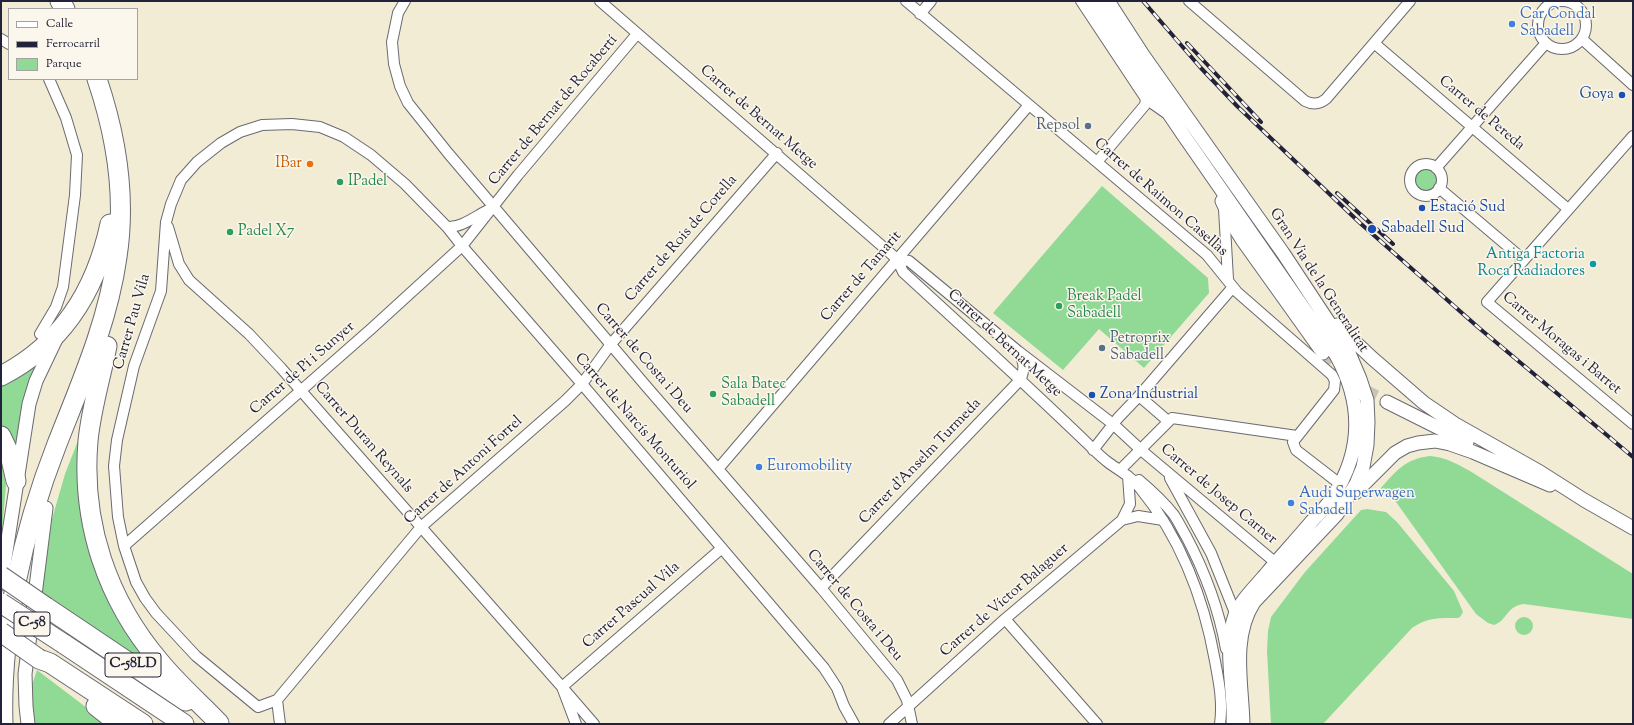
<!DOCTYPE html>
<meta charset="utf-8">
<style>
body{margin:0}
#map{position:relative;width:1634px;height:725px;overflow:hidden;background:#f3ecd5;font-family:"Sorts Mill Goudy",serif}
canvas{display:block}
.frame{position:absolute;inset:0;border:2px solid #22223b;pointer-events:none}
.legend{position:absolute;left:8px;top:8px;width:130px;height:72px;box-sizing:border-box;background:#fbf7ec;border:1px solid #a4a2a5;margin:0;padding:5px 7px;list-style:none;font-size:12px;color:#22223b}
.legend li{display:flex;align-items:center;gap:8px;height:20px}
.legend b{width:20px;border:1px solid #a4a2a5}
</style>
<div id="map">
<canvas width="1634" height="725"></canvas>
<div class="frame"></div>
<ul class="legend">
<li><b style="height:5px;background:#fff"></b>Calle</li>
<li><b style="height:5px;background:#22223b"></b>Ferrocarril</li>
<li><b style="height:11px;background:#90da95"></b>Parque</li>
</ul>
</div>
<script>
const g = document.querySelector('canvas').getContext('2d');
g.lineJoin = 'round';
function paint(path, color) {
  g.fillStyle = color;
  g.fill(path, 'evenodd');
}
function strokePath(path, color, width, dash) {
  g.strokeStyle = color;
  g.lineWidth = width;
  g.lineCap = dash ? 'butt' : 'round';
  g.setLineDash(dash || []);
  g.stroke(path);
}
function write(font, color, halo, rows, align = 'center') {
  g.font = font + ' "Sorts Mill Goudy",serif';
  g.lineWidth = 3;
  g.setLineDash([]);
  g.textBaseline = 'middle';
  g.strokeStyle = halo;
  g.fillStyle = color;
  for (const [text, x, y, turn = 0] of rows) {
    g.save();
    g.translate(x, y);
    g.rotate((+turn || 0) * Math.PI / 180);
    g.textAlign = isNaN(turn) ? turn : align;
    if (halo) g.strokeText(text, 0, 0);
    g.fillText(text, 0, 0);
    g.restore();
  }
}
paint(new Path2D(`
 M1415 180a11 11 0 1 1 22 0a11 11 0 1 1-22 0Z
 M 1102,186 L 1208,278 L 1209,293 L 1144,368 L 1099,329 L 1063,370 L 993,313 Z
 M 39,359 L 18,438 L 16,443 L 11,442 L 1,429 L 1,383 Z
 M 81,433 L 81,512 L 92,558 L 161,673 L 42,592 L 52,519 L 65,474 Z
 M 1430,456 C 1445,457 1457,464 1470,471 L 1633,574 L 1633,619 L 1524,604 C 1506,606 1508,620 1494,625 L 1488,623 L 1476,614 L 1396,502 L 1380,489 C 1396,471 1405,459 1430,456 Z
 M 1,458 L 6,485 L 1,543 Z
 M 1367,509 L 1386,512 L 1397,522 L 1454,591 L 1463,612 L 1460,617 L 1458,618 C 1439,618 1428,617 1412,628 L 1323,724 L 1271,724 L 1267,652 L 1268,631 L 1271,617 L 1305,572 L 1361,510 Z
 M1515 626a9 9 0 1 1 18 0a9 9 0 1 1-18 0Z
 M 37,670 L 108,724 L 32,724 L 30,691 Z`), '#90da95');
strokePath(new Path2D(`
 M 1323,353 L 1343,377 L 1355,386 L 1387,402`), '#c9c4b6', 13, [13, 6]);
const minor = new Path2D(`
 M 405,1 L 398,13 L 392,42 L 394,64 L 400,86 L 408,103 L 448,153 L 646,386 L 821,588 L 897,680 L 907,700 L 912,724
 M 600,1 L 897,259 L 903,272 C 965,329 1028,386 1089,445 C 1095,451 1102,458 1109,463 C 1120,471 1132,477 1140,488 C 1180,537 1204,599 1215,661 C 1219,682 1223,702 1220,724
 M 906,1 L 1207,255 L 1237,292 L 1332,375 L 1335,381 L 1334,390 L 1293,442 L 1296,450 L 1340,484
 M 1081,1 L 1146,99 L 1166,113
 M 1189,1 L 1305,101 C 1313,105 1320,104 1326,99 L 1410,1
 M1538 25a24 24 0 1 1 48 0a24 24 0 1 1-48 0Z
 M 920,14 L 931,1
 M 1,39 L 9,44
 M 1582,39 L 1633,85
 M 1374,43 L 1568,209
 M 1633,136 L 1487,302 L 1633,424
 M 777,153 L 611,344 L 582,384 L 565,401 L 421,527 L 277,700 L 258,707 L 196,656 L 156,613 L 145,598 L 136,582 L 124,546 L 118,517 L 114,466 L 117,440 L 134,366 L 161,291 L 166,222 L 171,204 L 181,180 L 197,162 L 221,143 L 240,132 L 262,125 L 292,124 L 320,127 L 344,137 L 371,155 L 405,184 L 447,227 L 462,246 L 582,384 L 824,668 L 837,688 L 844,706 L 854,724
 M 1097,162 L 1145,105 L 1146,99
 M1410 180a16 16 0 1 1 32 0a16 16 0 1 1-32 0Z
 M 1436,168 L 1546,43
 M 1439,188 L 1524,260
 M 1224,209 L 1228,279
 M 168,227 L 179,264 L 189,280 L 249,334 L 281,368 L 562,687 L 576,724
 M 447,227 C 462,228 477,215 490,209
 M 897,259 L 909,261 L 1018,351 L 1113,424 L 1141,450 L 1276,563
 M 40,334 L 56,307 L 63,287 L 75,195 L 77,155 L 66,118 L 49,79
 M 1139,396 L 1168,421
 M 1093,450 L 1118,418 L 1139,396 L 1233,287
 M 718,469 L 1029,105
 M 1120,470 L 1172,418 L 1297,436
 M 1170,478 L 1211,553 L 1237,618
 M 1139,480 C 1152,491 1164,502 1174,515 C 1178,521 1182,529 1186,536 C 1205,572 1219,609 1226,649
 M 1122,520 L 1138,516 L 1163,520
 M 124,546 L 371,329 L 462,246 L 518,175 L 637,34
 M 821,588 L 1021,379 C 1025,368 1024,362 1019,352
 M 1005,619 L 1097,724
 M 277,700 L 280,724
 M 594,724 L 562,687 L 722,548
 M 889,724 L 1005,619 L 1122,520 L 1130,504 L 1128,476`);
const tertiary = new Path2D(`
 M 1093,1 L 1182,133 L 1336,355 C 1363,403 1363,451 1332,498 C 1327,506 1319,514 1312,521 C 1297,539 1281,556 1266,574 C 1256,586 1241,600 1235,615 C 1223,648 1235,690 1233,724
 M 1108,1 L 1143,55 L 1283,253 L 1349,353 L 1360,379 L 1367,400 L 1368,422 L 1367,445 L 1363,467 L 1356,484 L 1337,514 L 1254,602 C 1231,638 1242,683 1243,724
 M 1222,201 L 1233,225 L 1243,241 L 1323,353
 M 1337,325 L 1372,358 L 1424,403 L 1455,424 L 1540,472 L 1584,500 L 1633,528
 M 1387,402 L 1467,442
 M 1355,493 L 1395,453 L 1407,446 L 1418,443 L 1435,441 L 1450,444 L 1473,452 L 1550,485
 M 1,584 L 29,404 L 36,381 L 56,339
 M 28,724 L 26,706 L 25,674 L 46,508`);
const motorway = new Path2D(`
 M 60,1 L 65,9
 M 107,346 C 101,377 91,409 88,441 C 81,523 107,600 160,662 C 178,684 200,703 219,723
 M 1,376 C 63,344 96,290 110,224
 M 1,436 L 10,455 L 16,481
 M 46,607 L 186,701
 M 64,644 L 184,724
 M 39,659 L 50,663 L 143,724
 M 96,706 L 119,724
 M 3,724 C 0,631 23,531 57,444 C 81,383 108,322 117,257 C 126,198 116,135 97,79`);
strokePath(minor, '#6b6971', 12);
strokePath(tertiary, '#6b6971', 15);
strokePath(motorway, '#6b6971', 21);
strokePath(minor, '#fff', 10);
strokePath(tertiary, '#fff', 13);
strokePath(motorway, '#fff', 19);
const rail = new Path2D(`
 M 1143,1 L 1200,67 L 1237,106 L 1360,223 L 1479,328 L 1633,457
 M 1187,43 L 1261,122
 M 1337,193 L 1393,244`);
strokePath(rail, '#22223b', 4);
strokePath(rail, '#fbf7ec', 2.5, [8]);
const motorwayBridge = new Path2D(`
 M 1,576 L 46,607
 M 1,603 L 64,644
 M 1,632 L 39,659`);
strokePath(motorwayBridge, '#6b6971', 21, []);
strokePath(motorwayBridge, '#fff', 19);
for (const [x, y, r, color] of [
 [1512,24,4,"#3f7fe0"],
 [1622,95,4,"#1a4fb4"],
 [1088,126,4,"#5c6f8a"],
 [310,164,4,"#e8710a"],
 [340,182,4,"#2e9e5b"],
 [1422,208,4,"#1a4fb4"],
 [1372,229,5,"#1a4fb4"],
 [230,232,4,"#2e9e5b"],
 [1593,264,4,"#0f9aa8"],
 [1059,306,4,"#2e9e5b"],
 [1102,348,4,"#5c6f8a"],
 [713,394,4,"#2e9e5b"],
 [1092,395,4,"#1a4fb4"],
 [759,467,4,"#3f7fe0"],
 [1291,503,4,"#3f7fe0"]
]) {
  const dot = new Path2D();
  dot.arc(x, y, r, 0, 2 * Math.PI);
  g.fillStyle = color;
  g.fill(dot);
  strokePath(dot, '#fbf7ec', 1.5);
}
for (const [x, y, w] of [
 [32,624,36],
 [133,665,56]
]) {
  const box = new Path2D();
  box.roundRect(x - w / 2, y - 12, w, 24, 3);
  g.fillStyle = '#fbf7ec';
  g.fill(box);
  strokePath(box, '#22223b', 1);
}
write('bold 14px', '#22223b', null, [
 ["C-58",32,624],
 ["C-58LD",133,665]
]);
write('15px', '#366cbe', '#fbf7ec', [
 ["Car Condal",1520,15],
 ["Sabadell",1520,32],
 ["Euromobility",767,467],
 ["Audi Superwagen",1299,494],
 ["Sabadell",1299,511]
], 'left');
write('15px', '#164399', '#fbf7ec', [
 ["Goya",1614,95,"right"],
 ["Estació Sud",1430,208],
 ["Sabadell Sud",1381,229],
 ["Zona Industrial",1100,395]
], 'left');
write('15px', '#22223b', '#fbf7ec', [
 ["Carrer de Bernat de Rocabertí",554,111,-50],
 ["Carrer de Pereda",1481,114,40],
 ["Carrer de Bernat Metge",758,118,41],
 ["Carrer de Raimon Casellas",1160,198,41],
 ["Carrer de Rois de Corella",682,239,-49],
 ["Carrer de Tamarit",862,277,-49],
 ["Gran Via de la Generalitat",1318,281,57],
 ["Carrer Pau Vila",133,322,-74],
 ["Carrer de Bernat Metge",1004,344,43],
 ["Carrer Moragas i Barret",1561,344,40],
 ["Carrer de Costa i Deu",643,359,49],
 ["Carrer de Pi i Sunyer",303,369,-41],
 ["Carrer de Narcís Monturiol",634,422,49],
 ["Carrer Duran Reynals",363,438,49],
 ["Carrer d'Anselm Turmeda",921,462,-46],
 ["Carrer de Antoni Forrel",464,471,-42],
 ["Carrer de Josep Carner",1218,495,40],
 ["Carrer de Víctor Balaguer",1005,601,-41],
 ["Carrer Pascual Vila",632,606,-41],
 ["Carrer de Costa i Deu",854,606,50]
]);
write('15px', '#4e5e75', '#fbf7ec', [
 ["Repsol",1080,126],
 ["Petroprix",1110,339,"left"],
 ["Sabadell",1110,356,"left"]
], 'right');
write('15px', '#c56008', '#fbf7ec', [
 ["IBar",302,164]
], 'right');
write('15px', '#27864d', '#fbf7ec', [
 ["IPadel",348,182],
 ["Padel X7",238,232],
 ["Break Padel",1067,297],
 ["Sabadell",1067,314],
 ["Sala Batec",721,385],
 ["Sabadell",721,402]
], 'left');
write('15px', '#0d838f', '#fbf7ec', [
 ["Antiga Factoria",1585,255],
 ["Roca Radiadores",1585,272]
], 'right');
</script>
